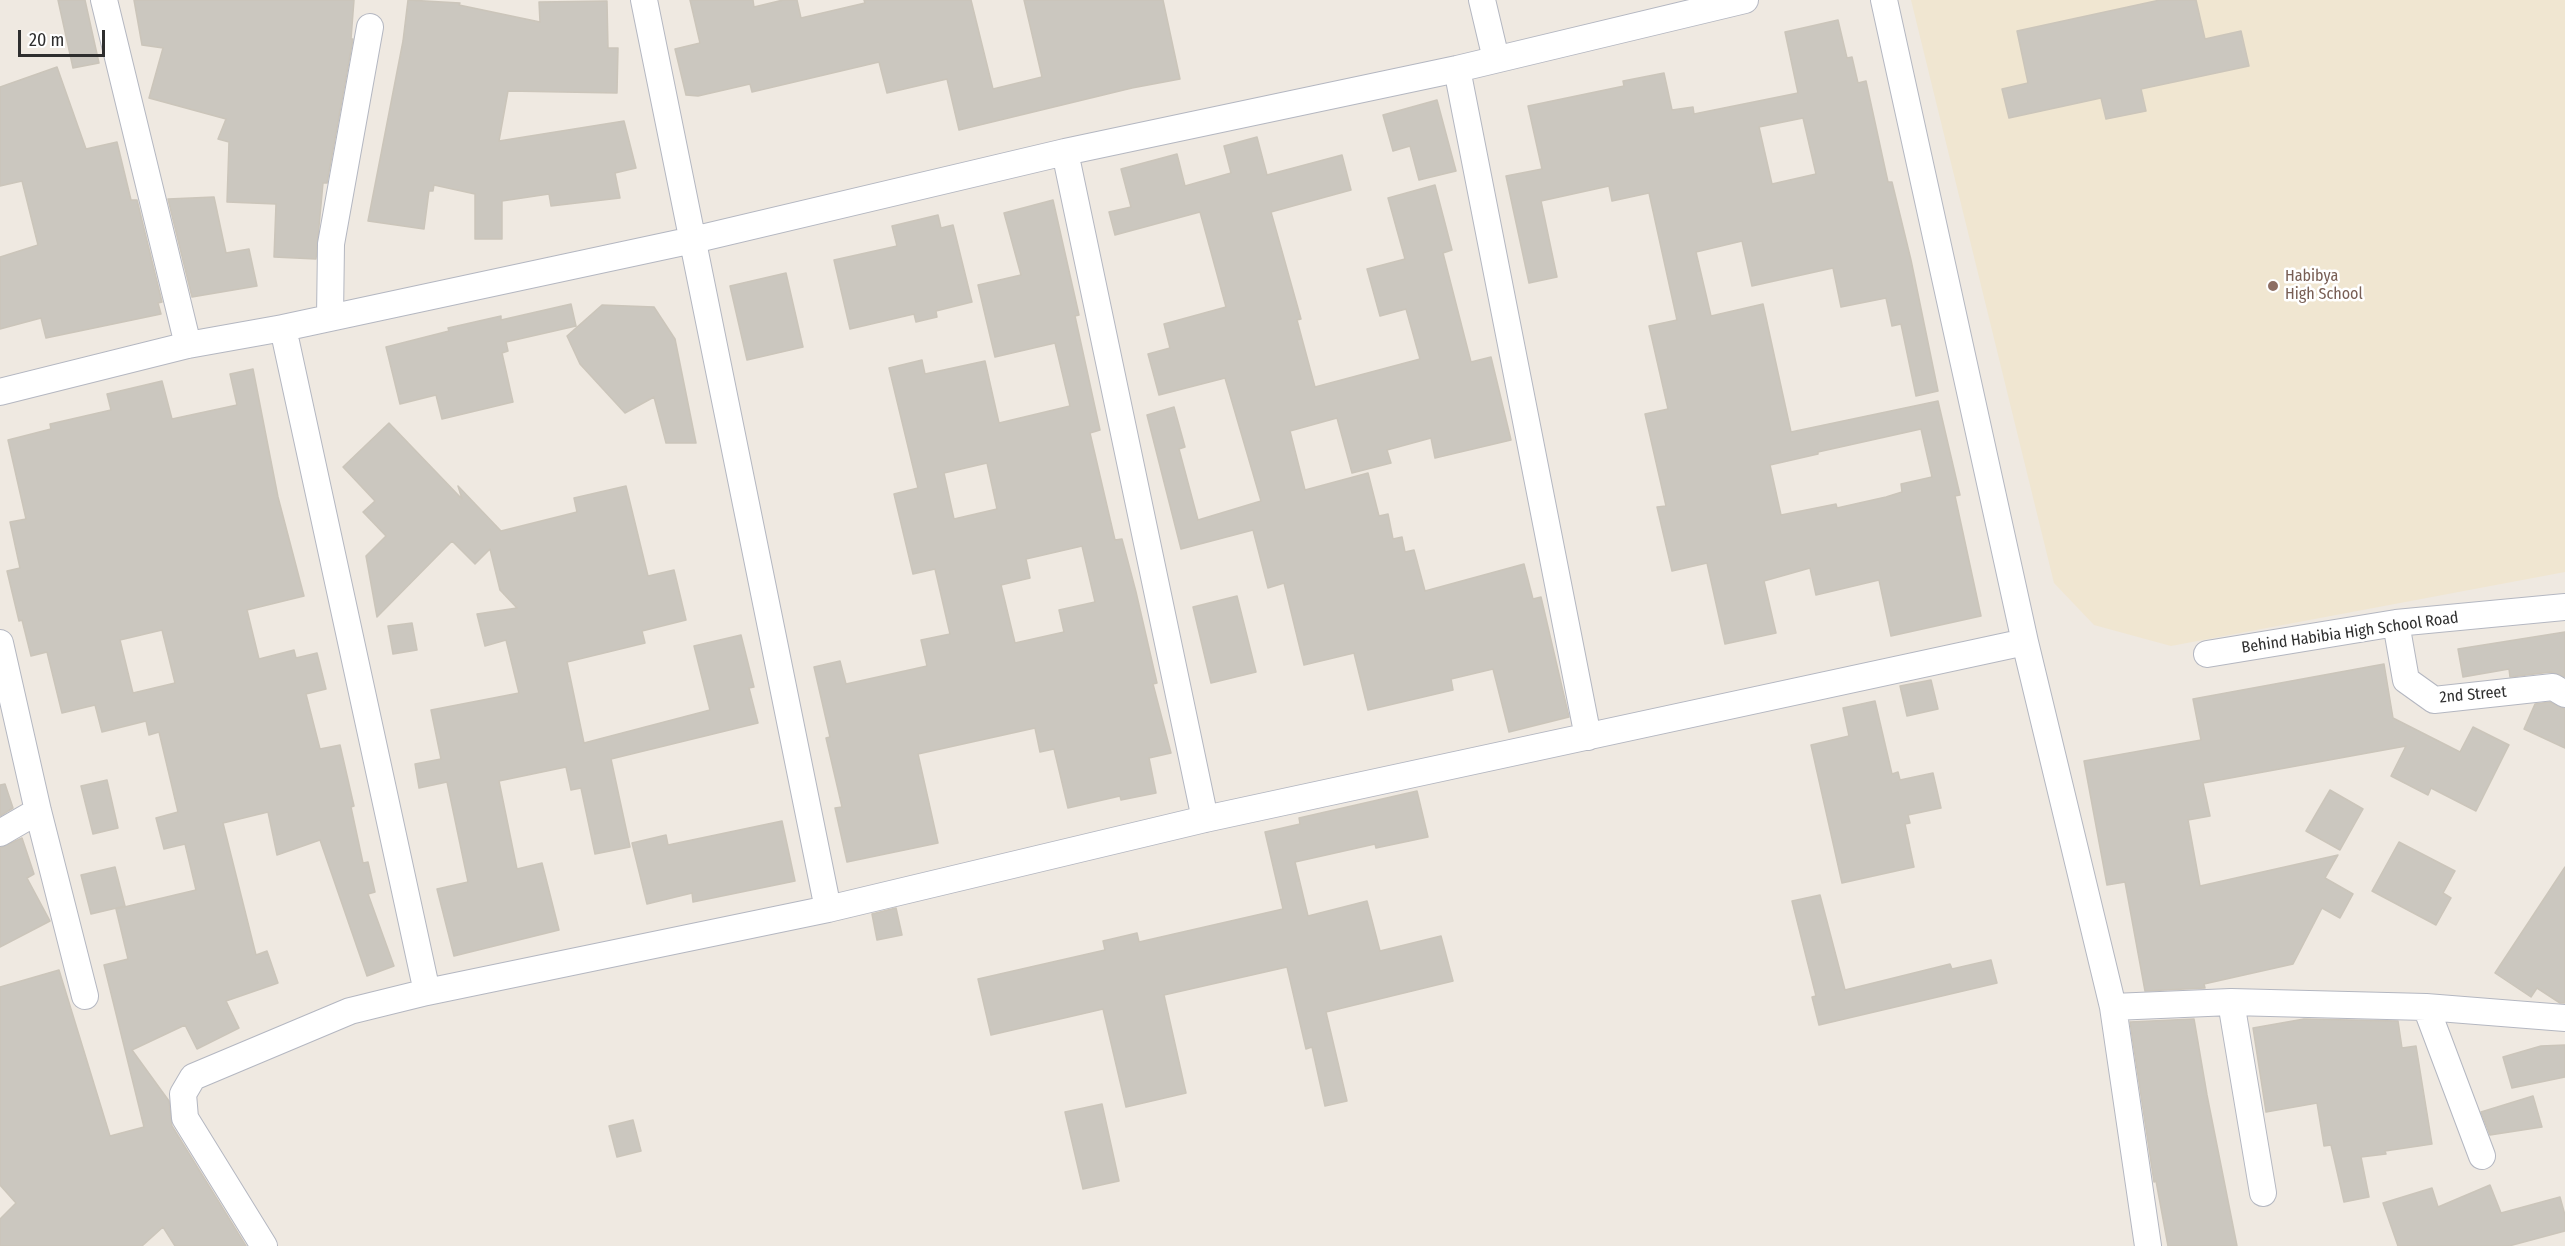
<!DOCTYPE html>
<style>
body{margin:0}
#map{position:relative;width:2565px;height:1246px;overflow:hidden;background:#efe9e1;font-family:"Fira Sans Condensed",sans-serif}
canvas{display:block}
.scale{position:absolute;left:18px;top:30px;width:87px;height:27px;box-sizing:border-box;border:3px solid #2e2e2e;border-top:0;padding-left:8px;font-size:18px;line-height:21px;white-space:nowrap;color:#2e2e2e;-webkit-text-stroke:4px #fff;paint-order:stroke}
</style>
<div id="map">
<canvas width="2565" height="1246"></canvas>
<div class="scale">20 m</div>
</div>
<script>
const g = document.querySelector('canvas').getContext('2d');
g.lineJoin = 'round';
function paint(path, color) {
  g.fillStyle = color;
  g.fill(path, 'evenodd');
}
function strokePath(path, color, width, dash) {
  g.strokeStyle = color;
  g.lineWidth = width;
  g.lineCap = dash ? 'butt' : 'round';
  g.setLineDash(dash || []);
  g.stroke(path);
}
function write(font, color, halo, rows, align = 'center') {
  g.font = font + ' "Fira Sans Condensed",sans-serif';
  g.lineWidth = 5;
  g.setLineDash([]);
  g.textBaseline = 'middle';
  g.strokeStyle = halo;
  g.fillStyle = color;
  for (const [text, x, y, turn = 0] of rows) {
    g.save();
    g.translate(x, y);
    g.rotate((+turn || 0) * Math.PI / 180);
    g.textAlign = isNaN(turn) ? turn : align;
    if (halo) g.strokeText(text, 0, 0);
    g.fillText(text, 0, 0);
    g.restore();
  }
}
paint(new Path2D(`
 M 1911,0 L 2565,0 L 2565,572 L 2171,646 L 2094,625 L 2054,583 Z`), '#f0e6d1');
const building = new Path2D(`
 M 58,0 L 85,0 L 99,63 L 73,68 Z
 M 134,0 L 354,0 L 351,39 L 353,39 L 327,183 L 323,183 L 316,259 L 274,257 L 276,204 L 227,202 L 229,142 L 218,139 L 226,119 L 149,98 L 163,48 L 142,45 Z
 M 408,0 L 460,3 L 459,5 L 540,22 L 539,2 L 607,1 L 608,48 L 618,48 L 617,93 L 508,91 L 499,141 L 624,121 L 636,168 L 615,173 L 620,198 L 551,206 L 549,194 L 502,201 L 502,239 L 475,239 L 475,194 L 434,185 L 433,191 L 429,191 L 424,229 L 368,221 L 403,41 Z
 M 690,0 L 753,0 L 754,7 L 783,0 L 797,0 L 801,18 L 865,3 L 864,0 L 971,0 L 993,89 L 1042,77 L 1024,0 L 1163,0 L 1180,79 L 1132,88 L 959,130 L 947,79 L 887,93 L 879,62 L 752,92 L 750,84 L 698,96 L 686,95 L 675,49 L 700,43 Z
 M 2160,0 L 2196,0 L 2205,39 L 2241,31 L 2249,66 L 2141,89 L 2146,111 L 2106,119 L 2101,98 L 2009,118 L 2002,89 L 2028,83 L 2017,31 Z
 M 1838,20 L 1847,58 L 1852,57 L 1858,83 L 1866,81 L 1888,182 L 1892,182 L 1911,260 L 1938,391 L 1916,396 L 1901,324 L 1892,326 L 1886,298 L 1841,307 L 1833,268 L 1752,286 L 1742,241 L 1696,252 L 1711,316 L 1763,304 L 1791,432 L 1938,401 L 1960,495 L 1955,496 L 1981,616 L 1891,636 L 1879,580 L 1816,595 L 1810,568 L 1764,581 L 1776,633 L 1725,644 L 1707,563 L 1672,571 L 1657,507 L 1666,506 L 1645,414 L 1668,409 L 1649,326 L 1677,320 L 1649,193 L 1612,201 L 1609,186 L 1541,201 L 1557,277 L 1529,283 L 1506,176 L 1542,169 L 1528,106 L 1624,86 L 1623,81 L 1664,73 L 1672,110 L 1693,107 L 1694,114 L 1798,93 L 1785,32 ZM 1803,118 L 1816,174 L 1772,184 L 1759,127 ZM 1921,429 L 1932,477 L 1901,484 L 1902,492 L 1886,497 L 1837,508 L 1836,504 L 1781,515 L 1770,465 L 1818,454 L 1818,452 Z
 M 57,67 L 86,149 L 117,142 L 131,200 L 137,200 L 162,302 L 158,303 L 161,314 L 46,338 L 41,318 L 0,329 L 0,257 L 38,245 L 22,181 L 0,186 L 0,87 Z
 M 1437,100 L 1456,171 L 1419,180 L 1410,146 L 1393,151 L 1383,115 Z
 M 1257,137 L 1267,175 L 1342,155 L 1351,190 L 1271,212 L 1301,319 L 1297,320 L 1315,387 L 1420,359 L 1406,309 L 1380,316 L 1367,269 L 1405,259 L 1388,198 L 1435,185 L 1452,250 L 1443,253 L 1471,362 L 1491,357 L 1511,440 L 1435,458 L 1431,438 L 1387,450 L 1391,463 L 1352,473 L 1337,418 L 1290,431 L 1305,490 L 1368,473 L 1379,516 L 1388,514 L 1393,539 L 1402,537 L 1405,552 L 1414,550 L 1425,591 L 1524,564 L 1533,599 L 1541,597 L 1569,717 L 1509,732 L 1493,669 L 1451,679 L 1453,690 L 1368,710 L 1354,653 L 1304,665 L 1284,583 L 1268,588 L 1253,530 L 1181,549 L 1147,415 L 1174,407 L 1185,447 L 1179,449 L 1198,520 L 1261,501 L 1225,378 L 1159,395 L 1148,354 L 1170,348 L 1164,324 L 1226,307 L 1200,212 L 1115,235 L 1109,212 L 1131,207 L 1121,169 L 1177,154 L 1185,186 L 1231,173 L 1224,146 Z
 M 214,197 L 226,253 L 249,249 L 257,286 L 192,297 L 168,199 Z
 M 1053,200 L 1079,315 L 1075,316 L 1100,430 L 1090,433 L 1115,540 L 1122,539 L 1136,592 L 1157,683 L 1153,684 L 1171,753 L 1149,758 L 1156,793 L 1121,800 L 1120,796 L 1068,808 L 1054,749 L 1040,752 L 1035,728 L 918,754 L 938,843 L 847,862 L 835,808 L 842,807 L 826,738 L 830,737 L 814,667 L 840,661 L 846,684 L 927,666 L 921,640 L 950,634 L 935,569 L 913,574 L 894,494 L 918,488 L 889,368 L 922,360 L 925,374 L 985,361 L 999,423 L 1070,406 L 1055,343 L 995,357 L 978,285 L 1021,275 L 1004,213 ZM 987,463 L 997,509 L 954,519 L 944,473 ZM 1082,546 L 1095,602 L 1059,610 L 1064,632 L 1015,643 L 1001,585 L 1030,578 L 1026,559 Z
 M 938,215 L 941,228 L 953,225 L 972,302 L 936,311 L 937,317 L 916,322 L 914,314 L 850,329 L 834,260 L 897,246 L 892,226 Z
 M 786,273 L 803,347 L 747,360 L 730,286 Z
 M 571,304 L 576,326 L 506,342 L 508,351 L 502,353 L 513,402 L 442,419 L 436,395 L 400,404 L 386,347 L 449,331 L 448,328 L 501,316 L 501,320 Z
 M 602,305 L 654,307 L 675,339 L 696,443 L 666,443 L 654,397 L 625,413 L 580,364 L 567,336 Z
 M 253,369 L 278,497 L 304,596 L 247,610 L 259,659 L 294,650 L 296,658 L 317,653 L 326,689 L 306,694 L 320,749 L 340,745 L 354,806 L 351,807 L 363,863 L 368,862 L 375,892 L 368,894 L 394,966 L 367,976 L 320,840 L 277,855 L 268,812 L 223,823 L 256,955 L 267,951 L 278,983 L 226,1001 L 239,1028 L 197,1049 L 185,1025 L 132,1050 L 169,1101 L 172,1126 L 246,1246 L 175,1246 L 163,1227 L 142,1246 L 0,1246 L 0,1219 L 16,1203 L 0,1185 L 0,987 L 59,970 L 110,1136 L 144,1127 L 104,965 L 128,959 L 116,909 L 196,890 L 185,844 L 164,849 L 156,818 L 178,812 L 159,732 L 149,735 L 146,721 L 102,732 L 95,705 L 62,713 L 47,652 L 31,656 L 22,620 L 19,621 L 7,571 L 20,568 L 10,522 L 26,519 L 8,440 L 51,429 L 50,424 L 111,410 L 107,394 L 162,381 L 172,419 L 237,405 L 230,374 ZM 162,630 L 175,683 L 133,693 L 120,640 Z
 M 389,423 L 462,499 L 458,486 L 501,531 L 577,512 L 574,498 L 626,486 L 648,576 L 674,570 L 686,620 L 642,631 L 645,643 L 567,662 L 584,743 L 710,710 L 694,646 L 741,635 L 754,687 L 749,688 L 758,723 L 611,759 L 630,847 L 595,854 L 581,788 L 571,790 L 566,767 L 499,781 L 517,869 L 542,863 L 559,930 L 454,956 L 437,889 L 468,882 L 447,782 L 419,788 L 415,764 L 441,759 L 431,710 L 519,693 L 506,640 L 485,646 L 477,614 L 517,608 L 500,590 L 490,549 L 475,564 L 452,541 L 377,617 L 366,556 L 386,536 L 363,512 L 375,501 L 343,467 Z
 M 1237,596 L 1256,672 L 1211,683 L 1193,607 Z
 M 412,623 L 417,650 L 393,654 L 388,626 Z
 M 2565,632 L 2565,677 L 2551,672 L 2510,677 L 2509,669 L 2463,677 L 2458,649 Z
 M 2384,664 L 2393,718 L 2460,752 L 2473,727 L 2509,745 L 2476,811 L 2431,788 L 2428,795 L 2391,776 L 2406,746 L 2203,783 L 2210,816 L 2188,820 L 2200,886 L 2338,855 L 2325,878 L 2353,894 L 2340,918 L 2322,908 L 2293,964 L 2204,984 L 2205,988 L 2145,991 L 2125,882 L 2107,885 L 2084,761 L 2201,740 L 2193,699 Z
 M 1931,680 L 1938,709 L 1907,716 L 1900,686 Z
 M 1875,701 L 1892,774 L 1898,772 L 1900,780 L 1933,773 L 1941,808 L 1908,815 L 1910,823 L 1905,824 L 1914,867 L 1842,883 L 1811,745 L 1849,736 L 1843,708 Z
 M 2550,702 L 2565,709 L 2565,748 L 2524,729 L 2535,704 Z
 M 107,780 L 118,828 L 93,834 L 81,786 Z
 M 5,784 L 13,808 L 0,816 L 0,785 Z
 M 2330,790 L 2363,809 L 2340,850 L 2306,831 Z
 M 1417,791 L 1428,837 L 1376,848 L 1375,844 L 1295,862 L 1308,916 L 1367,901 L 1380,951 L 1441,936 L 1453,981 L 1326,1012 L 1347,1101 L 1325,1106 L 1312,1047 L 1306,1049 L 1287,967 L 1164,995 L 1186,1093 L 1126,1107 L 1103,1009 L 991,1035 L 978,979 L 1105,950 L 1103,941 L 1137,933 L 1139,942 L 1283,909 L 1265,832 L 1300,824 L 1299,818 Z
 M 782,821 L 795,881 L 693,902 L 692,893 L 647,904 L 632,843 L 666,835 L 668,845 Z
 M 22,838 L 34,874 L 27,878 L 50,921 L 0,947 L 0,848 Z
 M 2399,842 L 2455,871 L 2443,893 L 2451,898 L 2436,925 L 2372,891 Z
 M 115,867 L 125,906 L 91,914 L 81,875 Z
 M 2565,867 L 2565,1003 L 2560,1003 L 2537,988 L 2531,997 L 2495,973 Z
 M 1820,895 L 1845,990 L 1950,964 L 1952,969 L 1991,960 L 1997,983 L 1819,1025 L 1812,997 L 1816,996 L 1792,901 Z
 M 896,908 L 902,935 L 877,940 L 872,914 Z
 M 2194,1019 L 2207,1095 L 2237,1246 L 2168,1246 L 2156,1181 L 2154,1182 L 2130,1022 Z
 M 2304,1019 L 2398,1021 L 2402,1048 L 2416,1046 L 2432,1144 L 2385,1151 L 2386,1154 L 2361,1157 L 2369,1197 L 2344,1202 L 2331,1145 L 2324,1146 L 2317,1103 L 2266,1112 L 2253,1028 Z
 M 2565,1045 L 2565,1077 L 2512,1088 L 2503,1057 L 2541,1046 Z
 M 2533,1096 L 2542,1127 L 2490,1135 L 2481,1112 Z
 M 1102,1104 L 1119,1181 L 1083,1189 L 1065,1112 Z
 M 633,1120 L 641,1151 L 617,1157 L 609,1126 Z
 M 2490,1185 L 2501,1213 L 2560,1197 L 2565,1215 L 2565,1231 L 2509,1246 L 2398,1246 L 2383,1203 L 2432,1188 L 2438,1207 Z`);
paint(building, '#cbc7bf');
strokePath(building, '#cbc5ba', 1.5);
const minor = new Path2D(`
 M 104,0 L 188,345
 M 644,0 L 828,909
 M 1482,0 L 1496,59
 M 1884,0 L 2025,642 L 2113,1007 L 2148,1246
 M 1457,69 L 1588,737
 M 1065,152 L 1205,819
 M 330,317 L 331,244 L 370,27
 M 283,328 L 427,992
 M 0,392 L 188,345 L 283,328 L 693,240 L 1065,152 L 1457,69 L 1745,0
 M 2396,623 L 2406,680 L 2434,700 L 2553,687 L 2565,694
 M 0,643 L 38,811 L 85,996
 M 2207,654 L 2396,623 L 2565,607
 M 0,833 L 38,811
 M 2231,1002 L 2263,1193
 M 2113,1007 L 2231,1002 L 2426,1007 L 2565,1018
 M 2426,1007 L 2482,1156
 M 264,1246 L 185,1118 L 183,1094 L 193,1077 L 350,1011 L 427,992 L 828,909 L 1205,819 L 2025,642`);
strokePath(minor, '#b4b7c1', 28);
strokePath(minor, '#fff', 26);
for (const [x, y, r, color] of [
 [2273,286,6,"#8d6e63"]
]) {
  const dot = new Path2D();
  dot.arc(x, y, r, 0, 2 * Math.PI);
  g.fillStyle = color;
  g.fill(dot);
  strokePath(dot, '#fff', 2);
}
write('16px', '#785e54', '#fff', [
 ["Habibya",2285,277],
 ["High School",2285,295]
], 'left');
write('16px', '#2e2e2e', '#fff', [
 ["Behind Habibia High School Road",2350,633,-8],
 ["2nd Street",2473,695,-5]
]);
</script>
